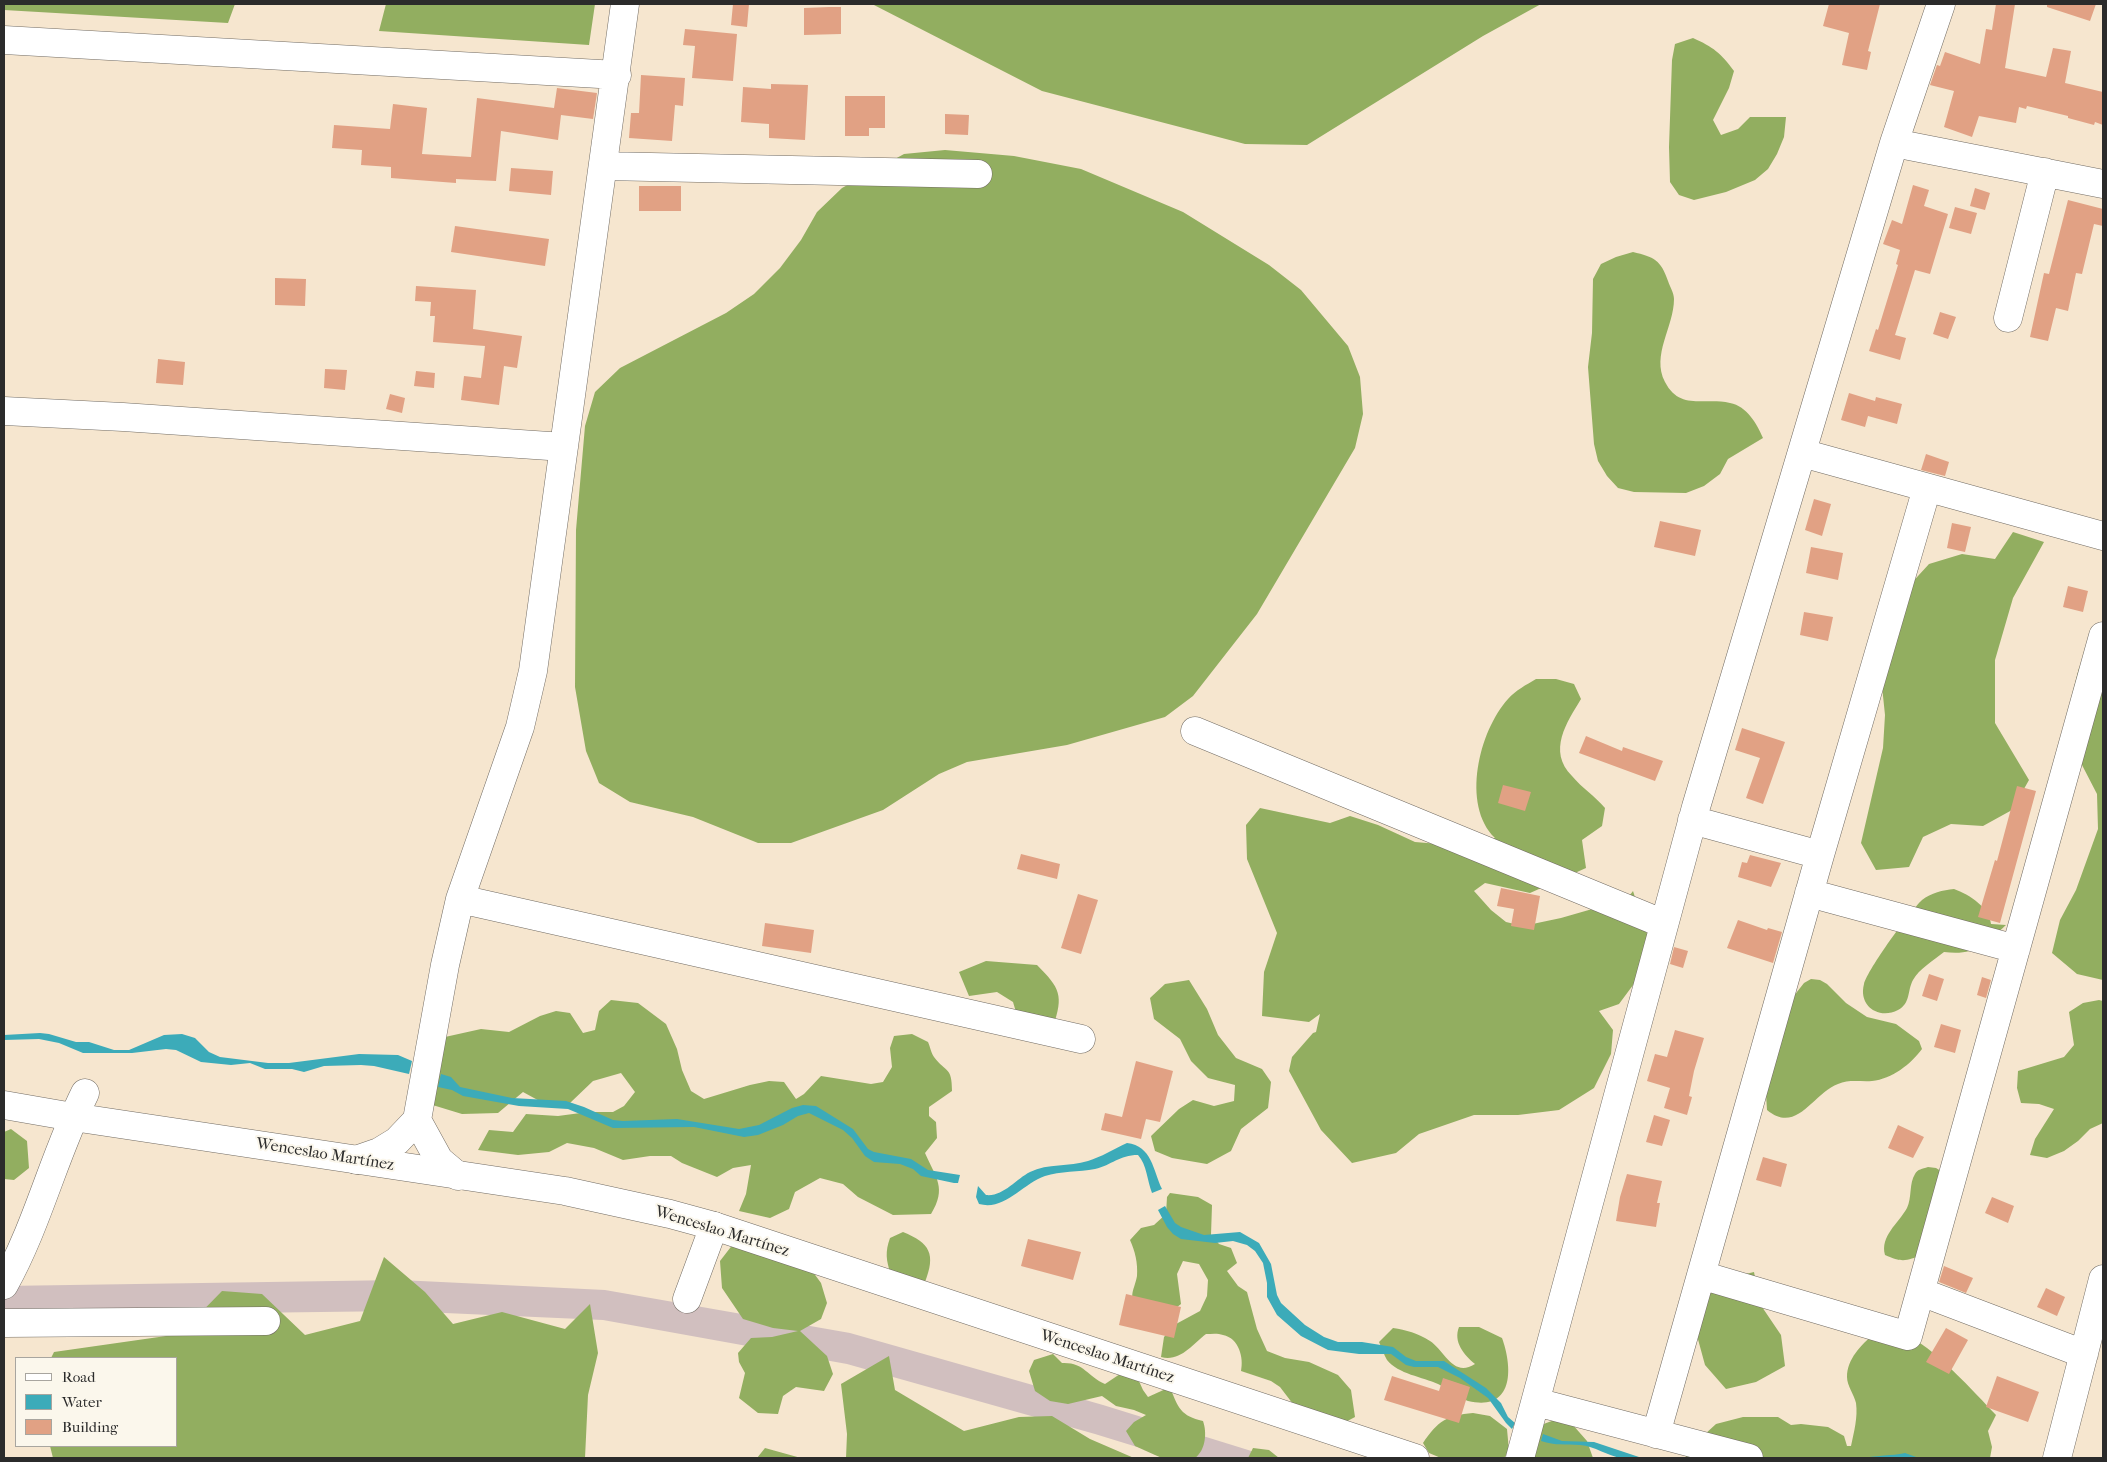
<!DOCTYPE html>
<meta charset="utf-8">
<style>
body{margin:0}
#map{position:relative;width:2107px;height:1462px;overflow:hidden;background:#f6e6cf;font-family:"IM FELL French Canon",serif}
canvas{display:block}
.frame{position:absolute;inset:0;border:5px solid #2b2b2b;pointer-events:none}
.legend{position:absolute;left:15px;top:1357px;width:162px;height:90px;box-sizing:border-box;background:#fbf7ec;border:1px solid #a8a59f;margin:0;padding:6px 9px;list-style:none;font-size:15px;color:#2b2b2b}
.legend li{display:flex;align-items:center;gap:10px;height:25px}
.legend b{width:25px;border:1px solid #a8a59f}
</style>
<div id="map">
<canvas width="2107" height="1462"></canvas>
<div class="frame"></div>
<ul class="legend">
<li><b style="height:6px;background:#fff"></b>Road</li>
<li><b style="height:14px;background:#3cabb9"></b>Water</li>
<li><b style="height:14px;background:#e1a184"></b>Building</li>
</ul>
</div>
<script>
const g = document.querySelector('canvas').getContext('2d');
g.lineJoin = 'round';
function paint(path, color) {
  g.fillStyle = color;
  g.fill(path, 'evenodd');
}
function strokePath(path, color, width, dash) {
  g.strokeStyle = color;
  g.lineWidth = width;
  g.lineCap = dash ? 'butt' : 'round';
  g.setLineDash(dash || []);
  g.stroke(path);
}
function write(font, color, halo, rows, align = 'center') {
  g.font = font + ' "IM FELL French Canon",serif';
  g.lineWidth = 4;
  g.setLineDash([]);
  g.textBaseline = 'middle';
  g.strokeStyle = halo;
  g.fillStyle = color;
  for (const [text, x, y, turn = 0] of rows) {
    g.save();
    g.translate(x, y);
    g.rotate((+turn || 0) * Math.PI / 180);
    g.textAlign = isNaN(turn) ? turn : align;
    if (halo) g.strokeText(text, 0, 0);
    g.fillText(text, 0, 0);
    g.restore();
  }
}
paint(new Path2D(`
 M 400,1280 L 605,1290 L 850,1333 L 1103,1405 L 1274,1458 L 1173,1458 L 1095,1434 L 847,1364 L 603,1320 L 400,1311 L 4,1316 L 4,1286 Z`), '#d1bfbf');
paint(new Path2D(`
 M 4,4 L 235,4 L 228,23 L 4,10 Z
 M 386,4 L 595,4 L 589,45 L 379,31 Z
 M 872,4 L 1541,4 L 1483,36 L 1307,145 L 1245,144 L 1042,91 Z
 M 1693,38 C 1713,47 1721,53 1734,71 L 1729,88 L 1713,120 L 1721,135 L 1738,129 L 1750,117 L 1786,117 L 1784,137 L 1777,154 L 1768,169 L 1755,180 L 1726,192 L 1694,200 L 1679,195 L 1670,182 L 1669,147 L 1672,60 L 1675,44 Z
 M 945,150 L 1014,156 L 1081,169 L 1183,212 L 1269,265 L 1301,290 L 1348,346 L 1360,377 L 1363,414 L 1355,448 L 1257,614 L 1193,696 L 1165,717 L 1067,745 L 967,762 L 939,774 L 883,810 L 791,843 L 758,843 L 693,817 L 630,802 L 599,783 L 586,751 L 575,687 L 576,530 L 585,426 L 595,392 L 620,368 L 726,313 L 754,294 L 780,268 L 801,240 L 817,212 L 842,188 L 904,154 Z
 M 1633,252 C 1654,257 1661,260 1668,281 C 1670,287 1674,293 1674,299 C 1674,327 1651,355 1665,382 C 1680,411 1705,397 1730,403 C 1747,406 1757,424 1763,438 L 1728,459 L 1720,474 L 1704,486 L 1686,493 L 1634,492 L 1618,488 L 1607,476 L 1598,461 L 1594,444 L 1588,367 L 1592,333 L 1593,279 L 1601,264 L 1616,257 Z
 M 2013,532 L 2044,542 L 2013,598 L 1995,660 L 1995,723 L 2029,780 L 2012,810 L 1983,826 L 1951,824 L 1923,837 L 1909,867 L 1876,870 L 1861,843 L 1883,748 L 1885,715 L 1878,648 L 1907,588 L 1929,564 L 1962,554 L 1995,559 Z
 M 2103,632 L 2103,980 L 2077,974 L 2052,953 L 2060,920 L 2076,890 L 2098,829 L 2097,794 L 2082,765 L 2070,735 L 2070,703 L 2079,668 Z
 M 1536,679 L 1556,679 L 1574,684 L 1581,699 C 1567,722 1547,751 1572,776 C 1582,788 1595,796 1605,808 L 1602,826 L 1582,840 L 1586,868 L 1530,893 L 1485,883 L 1474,891 L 1491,910 L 1506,922 L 1523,926 L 1561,918 L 1627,899 L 1633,891 L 1649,940 L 1639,977 L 1619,1004 L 1599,1011 L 1613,1030 L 1611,1054 L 1594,1088 L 1559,1110 L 1518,1115 L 1474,1115 L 1419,1134 L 1396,1153 L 1352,1163 L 1321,1130 L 1289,1071 L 1292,1057 L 1313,1033 L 1316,1032 L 1320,1014 L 1309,1022 L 1262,1016 L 1264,972 L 1277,933 L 1247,859 L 1246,825 L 1260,808 L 1330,823 L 1350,816 L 1378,825 L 1415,842 L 1462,846 L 1495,838 C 1461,805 1479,731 1508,699 C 1516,690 1526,685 1536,679 Z
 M 1954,889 C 1970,895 1989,907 1991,924 L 2006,925 C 1984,945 1974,956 1944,952 C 1934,960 1919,969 1913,980 C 1907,991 1911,1003 1898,1010 C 1879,1020 1858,1006 1864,984 C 1868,969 1910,911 1922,900 C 1931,893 1943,890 1954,889 Z
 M 986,961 L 1037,965 C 1060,988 1064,995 1053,1027 L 1021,1029 L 1013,1002 L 997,992 L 969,996 L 959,972 Z
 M 1811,979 L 1820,980 L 1827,984 L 1846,1003 L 1867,1017 L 1896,1024 L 1919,1041 L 1922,1049 C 1911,1064 1892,1079 1872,1081 C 1861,1082 1849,1079 1838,1084 C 1813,1093 1797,1135 1767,1110 L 1764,1063 L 1793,997 L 1804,983 Z
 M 1189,980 L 1207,1009 L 1218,1035 L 1236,1058 L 1262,1069 L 1271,1082 L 1268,1108 L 1241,1129 L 1231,1151 L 1207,1164 L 1172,1158 L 1155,1151 L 1151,1136 L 1179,1109 L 1193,1100 L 1214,1106 L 1234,1101 L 1235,1085 L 1208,1078 L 1191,1061 L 1180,1039 L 1154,1019 L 1150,998 L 1165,984 Z
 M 611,1000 L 638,1003 L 666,1024 L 677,1049 L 682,1070 L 691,1091 L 704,1099 L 750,1085 L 769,1081 L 784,1082 L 796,1099 L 804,1094 L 821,1076 L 871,1084 L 883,1082 L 892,1067 L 890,1048 L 894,1036 L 912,1034 L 928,1042 C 930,1046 931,1053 934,1057 C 946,1073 952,1066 952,1091 L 929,1107 L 929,1116 L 936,1122 L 937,1138 L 925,1153 C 936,1178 947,1188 931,1214 L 893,1215 L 858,1197 L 843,1184 L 820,1178 L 795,1192 L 789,1209 L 770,1218 L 739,1211 L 746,1194 L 751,1165 L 733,1168 L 717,1177 L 682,1163 L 671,1156 L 650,1156 L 623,1160 L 594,1148 L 567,1143 L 549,1152 L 518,1155 L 478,1150 L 489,1130 L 513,1132 L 526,1114 L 558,1116 L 588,1112 L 613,1112 L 624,1106 L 635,1092 L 621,1073 L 593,1081 L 570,1103 L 545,1104 L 523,1092 L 498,1113 L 462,1114 L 426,1103 L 445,1037 L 481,1029 L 509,1032 L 540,1016 L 556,1011 L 570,1013 L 583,1033 L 595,1030 L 599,1011 Z
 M 2099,1000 L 2103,1001 L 2103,1123 L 2090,1129 L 2078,1141 L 2064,1151 L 2047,1158 L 2030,1155 L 2035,1139 L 2054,1109 L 2039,1104 L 2021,1103 L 2017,1088 L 2018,1071 L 2064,1057 L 2074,1045 L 2069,1012 L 2083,1003 Z
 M 11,1129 L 27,1141 L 29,1168 L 14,1180 L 4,1179 L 4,1132 Z
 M 1928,1167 L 1936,1168 L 1944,1173 L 1924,1254 C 1906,1261 1903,1263 1885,1255 C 1880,1236 1898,1224 1907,1208 C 1912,1198 1909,1183 1915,1174 C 1918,1169 1922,1169 1928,1167 Z
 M 1170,1193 L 1198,1197 L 1212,1205 L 1211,1235 L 1219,1244 L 1231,1248 L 1237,1263 L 1227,1271 L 1238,1286 L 1247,1292 L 1257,1329 L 1267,1351 L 1285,1358 L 1309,1362 L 1338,1375 L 1351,1390 L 1355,1417 L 1340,1425 L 1293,1404 L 1280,1387 L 1271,1381 L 1241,1371 C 1244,1358 1239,1338 1223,1335 C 1218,1333 1211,1334 1206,1334 C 1192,1345 1180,1362 1161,1357 L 1164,1337 L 1176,1324 L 1200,1311 L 1207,1296 L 1208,1280 L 1199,1264 L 1183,1261 L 1177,1274 L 1181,1304 L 1167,1315 L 1134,1308 C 1130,1291 1134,1291 1137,1276 C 1138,1263 1135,1251 1130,1240 L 1141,1228 L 1154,1225 L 1166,1214 L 1167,1197 Z
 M 903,1232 C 930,1243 936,1254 925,1282 L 891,1275 C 886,1260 885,1252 890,1238 Z
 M 737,1239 L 802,1257 L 821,1283 L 827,1303 L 821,1319 L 800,1331 L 827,1356 L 833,1374 L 824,1391 L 796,1387 L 783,1396 L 778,1414 L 758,1413 L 739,1398 L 745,1373 L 739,1362 L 738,1353 L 751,1338 L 772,1337 L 798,1331 L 773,1328 L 743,1319 L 722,1288 L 720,1261 Z
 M 384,1257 L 425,1292 L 453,1324 L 502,1312 L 565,1329 L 590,1304 L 598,1353 L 588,1395 L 585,1458 L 53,1458 L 50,1446 L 176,1446 L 176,1358 L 51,1358 L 54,1352 L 180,1334 L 222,1291 L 262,1294 L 305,1335 L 360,1321 Z
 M 1754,1272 L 1760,1304 L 1781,1335 L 1785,1366 L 1756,1382 L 1726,1389 L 1705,1365 L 1696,1332 L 1693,1300 L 1721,1280 Z
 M 1459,1327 L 1479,1327 L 1502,1338 C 1513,1368 1514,1412 1468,1401 C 1456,1397 1449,1389 1438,1384 C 1423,1377 1398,1374 1387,1360 C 1384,1355 1382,1348 1379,1342 L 1393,1328 C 1406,1330 1418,1333 1430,1341 C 1445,1351 1453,1378 1475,1364 C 1464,1355 1453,1342 1459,1327 Z
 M 1874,1334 C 1883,1334 1897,1332 1905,1335 C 1931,1344 1976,1394 1996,1415 L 1988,1431 L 1992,1447 L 1990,1458 L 1685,1458 L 1692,1446 L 1716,1424 L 1743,1417 L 1778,1417 L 1791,1425 L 1801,1424 L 1828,1427 L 1844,1436 L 1847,1446 L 1851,1446 C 1854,1432 1858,1417 1856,1403 C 1854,1394 1847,1386 1847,1377 C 1847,1359 1861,1345 1874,1334 Z
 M 1053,1354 L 1062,1363 C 1084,1362 1087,1376 1105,1384 L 1120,1374 L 1138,1379 L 1143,1390 L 1148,1397 L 1170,1387 C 1178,1408 1181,1416 1203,1421 C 1207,1432 1206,1450 1195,1458 L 1162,1458 L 1155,1455 L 1135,1446 L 1126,1431 L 1134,1422 L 1146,1415 L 1134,1410 L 1116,1406 L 1102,1396 L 1068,1404 L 1050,1401 L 1035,1391 L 1029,1371 L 1034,1360 Z
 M 889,1356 L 895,1390 L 964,1431 L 1019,1417 L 1052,1416 L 1090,1439 L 1134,1458 L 846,1458 L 847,1434 L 841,1384 Z
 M 1473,1413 L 1490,1416 L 1507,1429 L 1509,1451 L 1504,1458 L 1441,1458 L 1429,1453 L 1423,1443 C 1438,1421 1447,1415 1473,1413 Z
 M 1565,1416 L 1587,1441 L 1593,1458 L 1527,1458 L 1533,1428 Z
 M 765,1448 L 801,1458 L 757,1458 Z
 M 1253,1448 L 1269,1450 L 1279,1458 L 1248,1458 Z`), '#92ae60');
paint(new Path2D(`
 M 40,1033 L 49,1034 L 76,1042 L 89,1042 L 114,1050 L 129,1050 L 164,1035 L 182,1034 L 195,1038 L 209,1052 L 220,1057 L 268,1063 L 289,1063 L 359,1054 L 398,1055 L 412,1061 L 409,1074 L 374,1066 L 361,1065 L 324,1066 L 304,1072 L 292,1069 L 265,1069 L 250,1063 L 231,1065 L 201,1062 L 176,1050 L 166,1049 L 132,1053 L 83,1053 L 59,1043 L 39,1039 L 4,1040 L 4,1035 Z
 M 441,1074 L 451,1077 L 460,1087 L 512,1098 L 566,1101 L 584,1107 L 613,1120 L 623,1121 L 677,1119 L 739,1129 L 759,1125 L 792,1108 L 803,1105 L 816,1106 L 853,1129 L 868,1149 L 874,1152 L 911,1159 L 928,1170 L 960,1175 L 958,1183 L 954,1183 L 921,1176 L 913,1169 L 900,1164 L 874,1162 L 865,1156 L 852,1138 L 843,1130 L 809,1113 L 798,1116 L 783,1125 L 758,1135 L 744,1137 L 694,1127 L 613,1128 L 568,1109 L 519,1106 L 463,1096 L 452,1090 L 438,1087 Z
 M 1127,1143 C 1152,1146 1153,1170 1162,1189 L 1152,1193 C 1147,1180 1147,1165 1138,1155 C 1119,1155 1112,1165 1095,1169 C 1079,1172 1060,1171 1045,1176 C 1022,1184 1005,1211 979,1204 L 976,1197 L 978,1186 L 986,1195 C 1003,1197 1016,1179 1030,1172 C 1048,1163 1069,1167 1088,1161 C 1101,1157 1114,1149 1127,1143 Z
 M 1165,1206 L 1175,1223 L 1181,1227 L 1204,1235 L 1240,1232 L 1259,1243 L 1271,1264 L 1277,1295 L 1281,1303 L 1305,1325 L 1324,1337 L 1338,1342 L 1362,1342 L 1393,1347 L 1406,1357 L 1416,1361 L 1444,1361 L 1486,1388 L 1501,1403 L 1508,1417 L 1515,1423 L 1512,1429 L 1506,1423 L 1488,1398 L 1460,1378 L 1438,1367 L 1414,1367 L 1406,1365 L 1391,1354 L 1359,1354 L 1328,1350 L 1301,1336 L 1277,1315 L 1267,1297 L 1267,1283 L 1263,1263 L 1255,1251 L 1247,1245 L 1233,1241 L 1215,1243 L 1181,1239 L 1173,1234 L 1167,1227 L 1158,1210 Z
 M 1543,1434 L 1562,1441 L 1594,1442 L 1642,1458 C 1635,1458 1628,1459 1622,1458 C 1607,1456 1595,1446 1580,1445 C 1565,1444 1556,1446 1541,1441 Z
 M 1905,1453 L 1919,1458 L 1864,1458 C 1878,1455 1891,1456 1905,1453 Z`), '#3cabb9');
paint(new Path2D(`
 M 733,4 L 749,4 L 747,27 L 731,25 Z
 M 1829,4 L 1880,4 L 1868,51 L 1871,52 L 1867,70 L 1842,65 L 1849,33 L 1823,26 Z
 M 1996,4 L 2015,4 L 2005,68 L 2046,77 L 2053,48 L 2071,51 L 2065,83 L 2103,92 L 2103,125 L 2095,122 L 2094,125 L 2068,118 L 2068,116 L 2027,106 L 2026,109 L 2019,107 L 2016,123 L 1979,116 L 1972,137 L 1944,127 L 1954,91 L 1930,85 L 1937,65 L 1940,66 L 1945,52 L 1980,64 L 1986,29 L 1992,30 Z
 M 2047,4 L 2096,4 L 2090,21 L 2047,7 Z
 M 829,7 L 841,7 L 841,34 L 804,35 L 804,8 Z
 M 685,29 L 737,34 L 733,81 L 692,78 L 695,46 L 683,45 Z
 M 641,75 L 685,78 L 683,106 L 675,105 L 672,141 L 629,138 L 631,113 L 639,113 Z
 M 771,84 L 808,85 L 805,140 L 769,138 L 769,124 L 741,122 L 743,87 L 771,89 Z
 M 557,88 L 597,93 L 593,119 L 561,115 L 558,140 L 501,131 L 496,181 L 456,179 L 456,183 L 391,178 L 391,167 L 361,165 L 362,150 L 332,148 L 334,125 L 390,129 L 393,104 L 427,108 L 422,154 L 471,157 L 477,98 L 554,108 Z
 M 845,96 L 885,96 L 885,128 L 869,128 L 869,136 L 845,136 Z
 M 945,114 L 969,115 L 968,135 L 945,134 Z
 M 511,168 L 553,171 L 551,195 L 509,191 Z
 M 1913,185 L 1929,190 L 1924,206 L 1948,214 L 1930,274 L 1915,270 L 1895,335 L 1906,338 L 1900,360 L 1869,351 L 1876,329 L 1878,330 L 1898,265 L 1896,264 L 1900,250 L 1883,244 L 1892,220 L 1902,224 Z
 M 639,186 L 681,186 L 681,211 L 639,211 Z
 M 1975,188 L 1990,193 L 1985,210 L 1970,206 Z
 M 2068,200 L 2103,209 L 2103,226 L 2094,224 L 2082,274 L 2076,273 L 2068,311 L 2056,308 L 2048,341 L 2030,337 L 2044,273 L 2049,274 Z
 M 1955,207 L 1977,213 L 1971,234 L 1949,228 Z
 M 455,226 L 549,239 L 545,266 L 451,252 Z
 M 275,278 L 306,279 L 305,306 L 275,305 Z
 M 416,286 L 476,290 L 473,329 L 522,336 L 517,368 L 504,366 L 499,405 L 461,400 L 464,376 L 481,378 L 485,346 L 433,342 L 435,316 L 430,316 L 431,302 L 415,301 Z
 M 1940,312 L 1956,317 L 1948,339 L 1933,334 Z
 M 158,359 L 185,362 L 183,385 L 156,383 Z
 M 325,369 L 347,370 L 345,390 L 324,388 Z
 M 416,371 L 435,373 L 434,388 L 414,386 Z
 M 1849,393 L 1875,401 L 1876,397 L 1902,404 L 1897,424 L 1868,416 L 1865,427 L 1841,420 Z
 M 390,394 L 405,398 L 402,413 L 386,409 Z
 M 1926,454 L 1949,462 L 1945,476 L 1921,470 Z
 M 1814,499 L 1831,504 L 1822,536 L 1805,530 Z
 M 1660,521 L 1701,530 L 1695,556 L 1654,547 Z
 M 1952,523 L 1971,527 L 1965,552 L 1947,548 Z
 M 1811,547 L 1843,553 L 1838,580 L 1806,573 Z
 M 2068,586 L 2088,591 L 2083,612 L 2063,607 Z
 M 1804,612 L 1833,617 L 1828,641 L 1800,635 Z
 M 1742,728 L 1785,742 L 1763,804 L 1746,798 L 1760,758 L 1735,750 Z
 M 1586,736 L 1622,751 L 1623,747 L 1663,761 L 1655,781 L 1579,753 Z
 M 1503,785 L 1531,792 L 1525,811 L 1498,803 Z
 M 2017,786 L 2036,791 L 2000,923 L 1978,917 L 1995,860 L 1997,861 Z
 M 1021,854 L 1060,864 L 1057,879 L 1017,869 Z
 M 1750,855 L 1781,863 L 1771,887 L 1738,877 L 1742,862 L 1747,863 Z
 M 1501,888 L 1540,896 L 1534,930 L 1511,926 L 1514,909 L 1497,906 Z
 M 1078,894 L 1098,900 L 1081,954 L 1061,948 Z
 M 1738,920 L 1767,930 L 1768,928 L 1782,932 L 1773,963 L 1727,948 Z
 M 765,923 L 814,930 L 811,953 L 762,946 Z
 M 1674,947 L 1688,951 L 1683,968 L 1670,964 Z
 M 1929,974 L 1944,979 L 1937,1001 L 1922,996 Z
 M 1982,977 L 1991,980 L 1986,998 L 1977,995 Z
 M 1941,1024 L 1961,1030 L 1955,1053 L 1934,1047 Z
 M 1675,1030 L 1704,1038 L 1694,1071 L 1689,1096 L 1692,1097 L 1687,1115 L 1664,1108 L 1670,1088 L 1647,1081 L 1655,1054 L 1667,1057 Z
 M 1136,1061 L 1173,1071 L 1160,1122 L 1146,1119 L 1141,1139 L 1101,1130 L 1105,1113 L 1122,1117 Z
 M 1654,1115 L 1670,1120 L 1662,1146 L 1646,1142 Z
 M 1898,1125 L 1924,1137 L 1913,1158 L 1888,1148 Z
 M 1763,1157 L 1787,1164 L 1781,1187 L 1756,1180 Z
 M 1627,1174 L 1662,1181 L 1657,1203 L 1660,1203 L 1656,1227 L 1616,1221 L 1620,1197 Z
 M 1992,1197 L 2014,1206 L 2008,1223 L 1985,1213 Z
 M 1028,1239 L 1081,1252 L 1073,1280 L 1021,1266 Z
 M 1944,1266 L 1973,1278 L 1966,1293 L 1939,1282 Z
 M 2046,1288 L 2065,1297 L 2057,1316 L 2037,1307 Z
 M 1126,1294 L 1181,1307 L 1174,1338 L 1119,1325 Z
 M 1946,1328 L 1968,1340 L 1949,1374 L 1926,1362 Z
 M 1392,1376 L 1439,1391 L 1443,1378 L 1470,1387 L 1459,1423 L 1384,1400 Z
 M 1997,1376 L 2039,1392 L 2028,1422 L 1986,1407 Z`), '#e1a184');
const minor = new Path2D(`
 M 4,40 L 617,75
 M 1894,143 L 2103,184
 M 604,166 L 978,174
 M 2008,318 L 2045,172
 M 4,411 L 123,417 L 564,447
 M 1802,453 L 2103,536
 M 1195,731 L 1664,924
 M 1692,820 L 1820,855
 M 1809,893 L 2016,949
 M 460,899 L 1081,1039
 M 417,1120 L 439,1160 L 458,1176
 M 356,1160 L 379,1152 L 397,1141 L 417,1120 L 445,965 L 460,899 L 520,727 L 533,671 L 625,4
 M 1701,1275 L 1908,1336 L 2103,636
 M 4,1285 C 38,1224 54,1155 85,1093
 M 1921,1292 L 2084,1354
 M 687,1299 L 714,1226
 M 4,1323 L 266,1321
 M 1536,1402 L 1749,1458
 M 1656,1434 L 1820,855 L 1927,488
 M 1520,1458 L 1696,807 L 1894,143 L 1941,4
 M 2057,1458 L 2103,1279`);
const major = new Path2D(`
 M 4,1105 L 73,1117 L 565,1191 L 670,1214 L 714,1226 L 1415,1458`);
strokePath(minor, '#726c64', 29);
strokePath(major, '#726c64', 29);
strokePath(minor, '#fff', 28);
strokePath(major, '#fff', 28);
write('16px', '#2b2b2b', '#fbf7ec', [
 ["Wenceslao Martínez",325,1155,9],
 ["Wenceslao Martínez",722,1232,17],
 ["Wenceslao Martínez",1107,1357,18]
]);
</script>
